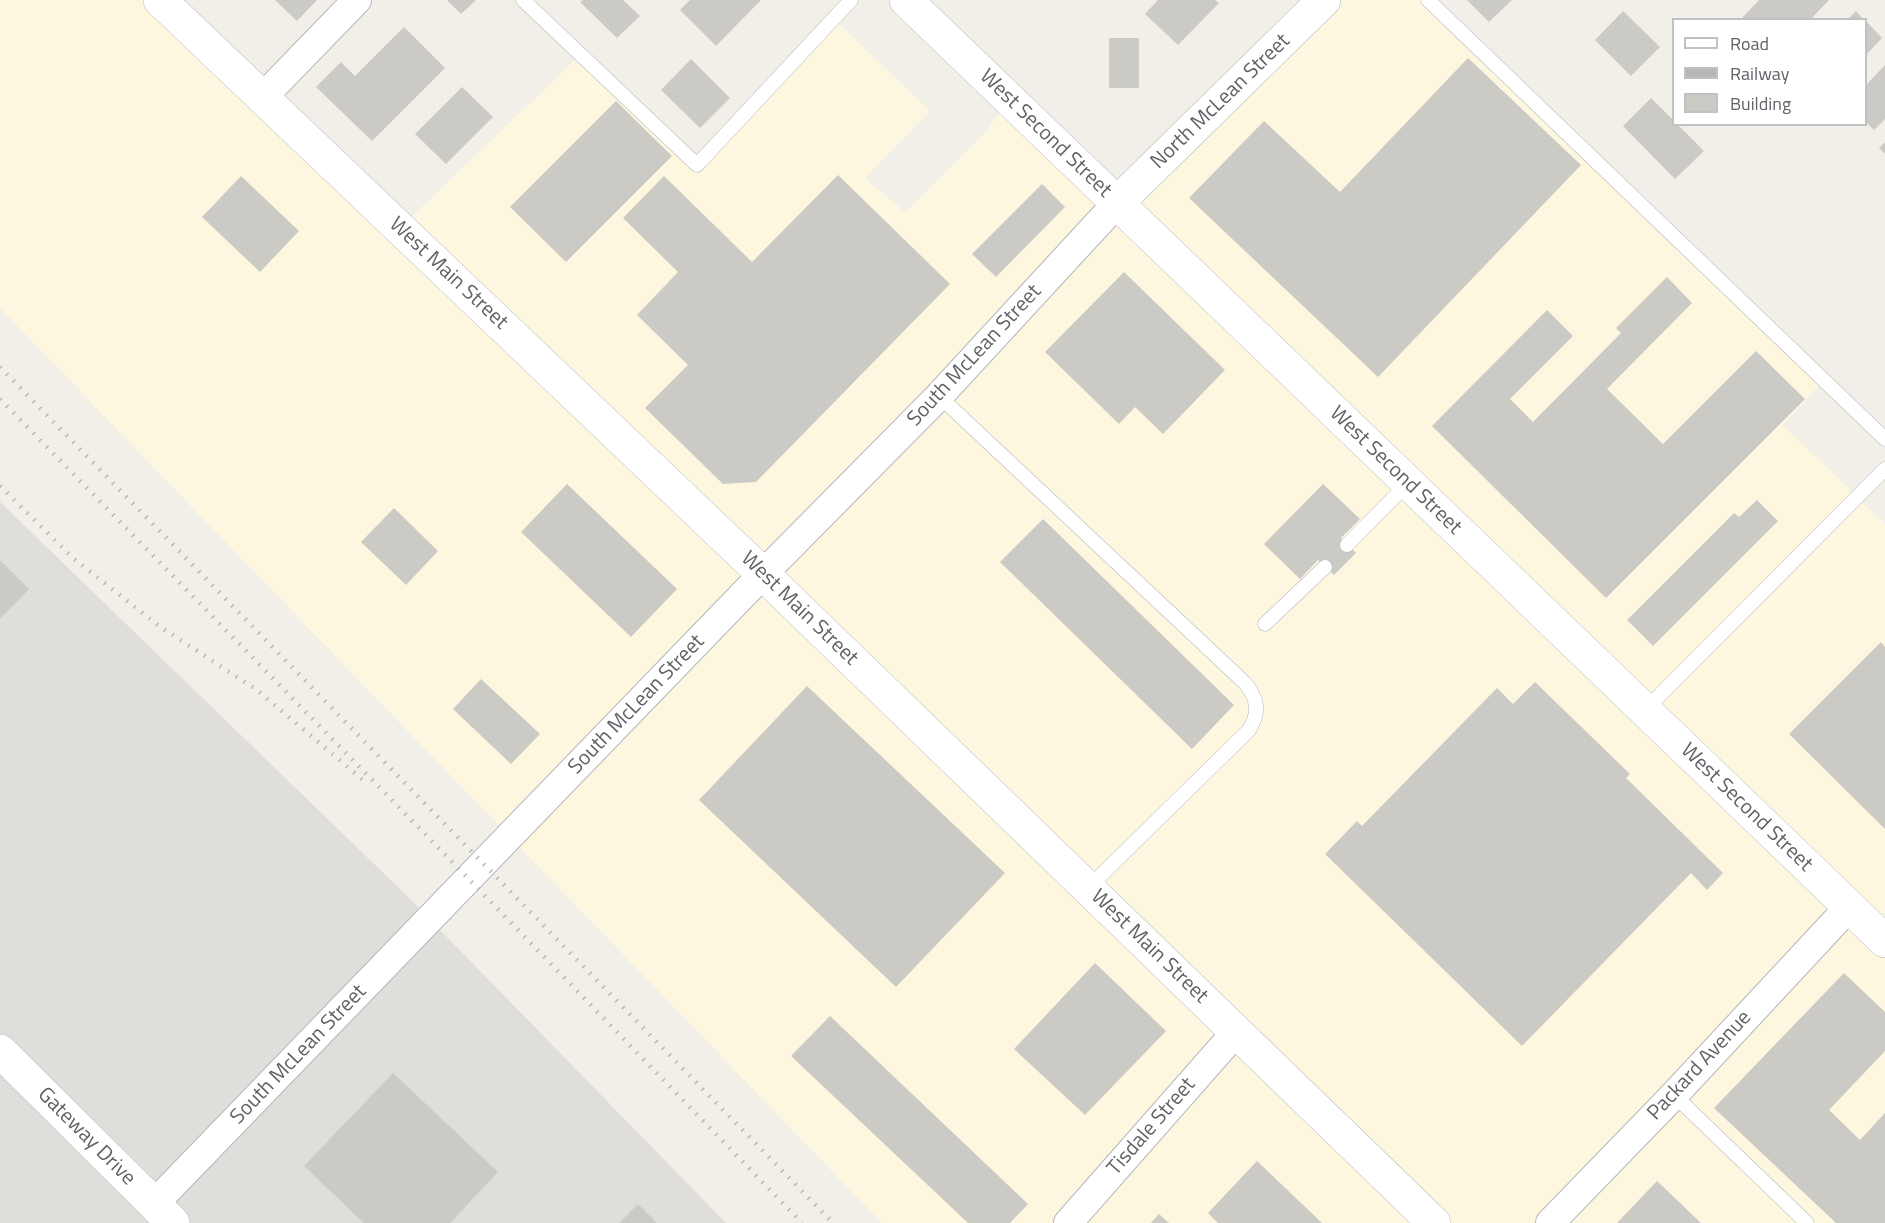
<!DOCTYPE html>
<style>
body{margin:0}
#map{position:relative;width:1885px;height:1223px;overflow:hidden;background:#f1efe8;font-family:"Titillium Web",sans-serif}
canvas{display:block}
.legend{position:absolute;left:1672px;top:18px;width:195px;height:108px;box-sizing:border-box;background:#fff;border:2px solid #bfc1c3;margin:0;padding:8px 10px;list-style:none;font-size:18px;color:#5f6368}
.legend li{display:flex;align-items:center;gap:12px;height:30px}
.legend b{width:30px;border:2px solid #bfc1c3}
</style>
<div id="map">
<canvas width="1885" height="1223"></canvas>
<ul class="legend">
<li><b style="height:8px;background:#fff"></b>Road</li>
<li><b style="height:8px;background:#b6b7b8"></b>Railway</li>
<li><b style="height:16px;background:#cccac5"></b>Building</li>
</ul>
</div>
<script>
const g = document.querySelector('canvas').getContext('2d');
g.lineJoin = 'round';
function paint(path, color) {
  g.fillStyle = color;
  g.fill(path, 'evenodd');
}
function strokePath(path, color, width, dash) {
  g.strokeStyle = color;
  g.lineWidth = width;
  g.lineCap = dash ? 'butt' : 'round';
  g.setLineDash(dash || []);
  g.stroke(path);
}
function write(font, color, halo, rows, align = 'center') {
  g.font = font + ' "Titillium Web",sans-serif';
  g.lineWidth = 6;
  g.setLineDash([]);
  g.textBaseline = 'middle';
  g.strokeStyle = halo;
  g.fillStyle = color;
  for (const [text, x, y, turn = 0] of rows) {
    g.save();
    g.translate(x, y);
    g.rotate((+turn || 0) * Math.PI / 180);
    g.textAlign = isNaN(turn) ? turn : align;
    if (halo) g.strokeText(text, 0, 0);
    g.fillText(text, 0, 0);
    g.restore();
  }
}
paint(new Path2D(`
 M 0,0 L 160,0 L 400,228 L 580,55 L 697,165 L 834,19 L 930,111 L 865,178 L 905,212 L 987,130 L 1009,99 L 1117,203 L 1324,0 L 1428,0 L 1824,380 L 1783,425 L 1885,524 L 1885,1223 L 882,1223 L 0,308 Z`), '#fef7e0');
paint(new Path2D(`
 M 0,502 L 402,891 L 726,1223 L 0,1223 Z`), '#e0deda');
paint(new Path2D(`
 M 275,0 L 317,0 L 297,21 Z
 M 447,0 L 476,0 L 461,14 Z
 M 583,0 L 623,0 L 640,16 L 617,38 L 580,2 Z
 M 690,0 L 761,0 L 716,46 L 680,10 Z
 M 1158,0 L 1215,0 L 1219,3 L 1178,45 L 1145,14 Z
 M 1467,0 L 1512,0 L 1489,22 Z
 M 1759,0 L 1829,0 L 1810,20 L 1740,20 Z
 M 1623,11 L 1660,47 L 1631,76 L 1595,40 Z
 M 1856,11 L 1864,20 L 1847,20 Z
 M 1866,21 L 1882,38 L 1866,55 Z
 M 404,27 L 445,68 L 372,141 L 316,87 L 341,62 L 355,76 Z
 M 1109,38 L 1139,38 L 1139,88 L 1109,88 Z
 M 1468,58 L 1581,165 L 1378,377 L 1189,198 L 1264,121 L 1340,192 Z
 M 691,59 L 730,98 L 700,128 L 661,90 Z
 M 1885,65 L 1885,119 L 1874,130 L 1866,122 L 1866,85 Z
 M 462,87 L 493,117 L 446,164 L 415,134 Z
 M 1651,98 L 1674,121 L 1674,124 L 1677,124 L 1704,151 L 1675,179 L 1623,126 Z
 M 616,101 L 672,156 L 566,262 L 510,207 Z
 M 1885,142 L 1885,154 L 1879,148 Z
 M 838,175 L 950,284 L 756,482 L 723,484 L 645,408 L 688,365 L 637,315 L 678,272 L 623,218 L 664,176 L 752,262 Z
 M 241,176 L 299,231 L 260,272 L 202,217 Z
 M 1042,184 L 1065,207 L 996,277 L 972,254 Z
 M 1124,272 L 1225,370 L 1163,434 L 1135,407 L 1119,424 L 1045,352 Z
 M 1667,277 L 1692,303 L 1607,389 L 1663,444 L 1756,351 L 1805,399 L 1606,598 L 1432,426 L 1547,310 L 1573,336 L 1510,399 L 1533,422 L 1621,333 L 1616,328 Z
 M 567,484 L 677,589 L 631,637 L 521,532 Z
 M 1323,484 L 1360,519 L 1341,538 L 1356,553 L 1334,575 L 1318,560 L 1300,579 L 1264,544 Z
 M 1757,500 L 1778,521 L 1653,646 L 1627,620 L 1734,513 L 1739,517 Z
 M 394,508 L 438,551 L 406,585 L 361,542 Z
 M 1043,519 L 1234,705 L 1192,749 L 1000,562 Z
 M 0,560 L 29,589 L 0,619 Z
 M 1881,642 L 1885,647 L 1885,829 L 1789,734 Z
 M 481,679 L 540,734 L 511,764 L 453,709 Z
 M 1535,682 L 1630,774 L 1626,778 L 1723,873 L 1707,890 L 1691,873 L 1522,1046 L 1325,854 L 1357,821 L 1362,826 L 1497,688 L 1513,704 Z
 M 807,686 L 1005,873 L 896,987 L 699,800 Z
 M 1095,963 L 1166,1031 L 1085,1115 L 1014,1049 Z
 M 1844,973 L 1885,1012 L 1885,1051 L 1829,1110 L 1860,1140 L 1885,1113 L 1885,1223 L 1836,1223 L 1714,1108 Z
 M 830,1016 L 1028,1204 L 1010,1223 L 968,1223 L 791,1056 Z
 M 393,1073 L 498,1172 L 450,1223 L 364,1223 L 304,1166 Z
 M 1257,1161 L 1322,1223 L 1218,1223 L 1208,1213 Z
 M 1657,1181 L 1701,1223 L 1617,1223 Z
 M 638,1204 L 657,1223 L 619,1223 Z
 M 1159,1214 L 1169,1223 L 1151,1223 Z`), '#cccac5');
const lane = new Path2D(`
 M 523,0 L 697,165 L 851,0
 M 1428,0 L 1885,439
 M 939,396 L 1245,683 C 1258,699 1260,712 1249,730 L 1088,888
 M 1347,545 L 1408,483
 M 1265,624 L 1325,567
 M 1644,711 L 1885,469
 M 1674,1095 L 1807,1223`);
const street = new Path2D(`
 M 262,98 L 357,0
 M 154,1204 L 763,574 L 939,396 L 1117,203
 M 1068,1223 L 1236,1032
 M 1550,1223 L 1674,1095 L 1849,907`);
const secondary = new Path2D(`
 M 160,0 L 763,574 L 1434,1223
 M 906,0 L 1885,941
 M 1117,203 L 1324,0
 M 0,1051 L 173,1223`);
strokePath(lane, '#b5b8bc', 15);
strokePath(street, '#b5b8bc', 30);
strokePath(secondary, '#b6babf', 34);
strokePath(lane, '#fff', 14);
strokePath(street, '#fff', 28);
strokePath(secondary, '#fff', 33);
strokePath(new Path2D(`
 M 0,367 L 833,1223
 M 0,399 L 425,834 L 802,1223
 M 0,486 L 73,558 L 159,626 L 257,690 L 363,780`), '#b6b7b8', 4.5, [1.5, 8]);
write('21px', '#5f6368', '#fff', [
 ["North McLean Street",1221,102,-44],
 ["West Second Street",1045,134,44],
 ["West Main Street",448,274,43],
 ["South McLean Street",975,356,-47],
 ["West Second Street",1395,471,44],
 ["West Main Street",799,609,44],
 ["South McLean Street",637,705,-46],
 ["West Second Street",1746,808,44],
 ["West Main Street",1149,947,44],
 ["South McLean Street",299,1055,-46],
 ["Packard Avenue",1700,1066,-47],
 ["Tisdale Street",1152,1127,-49],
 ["Gateway Drive",86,1137,45]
]);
</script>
